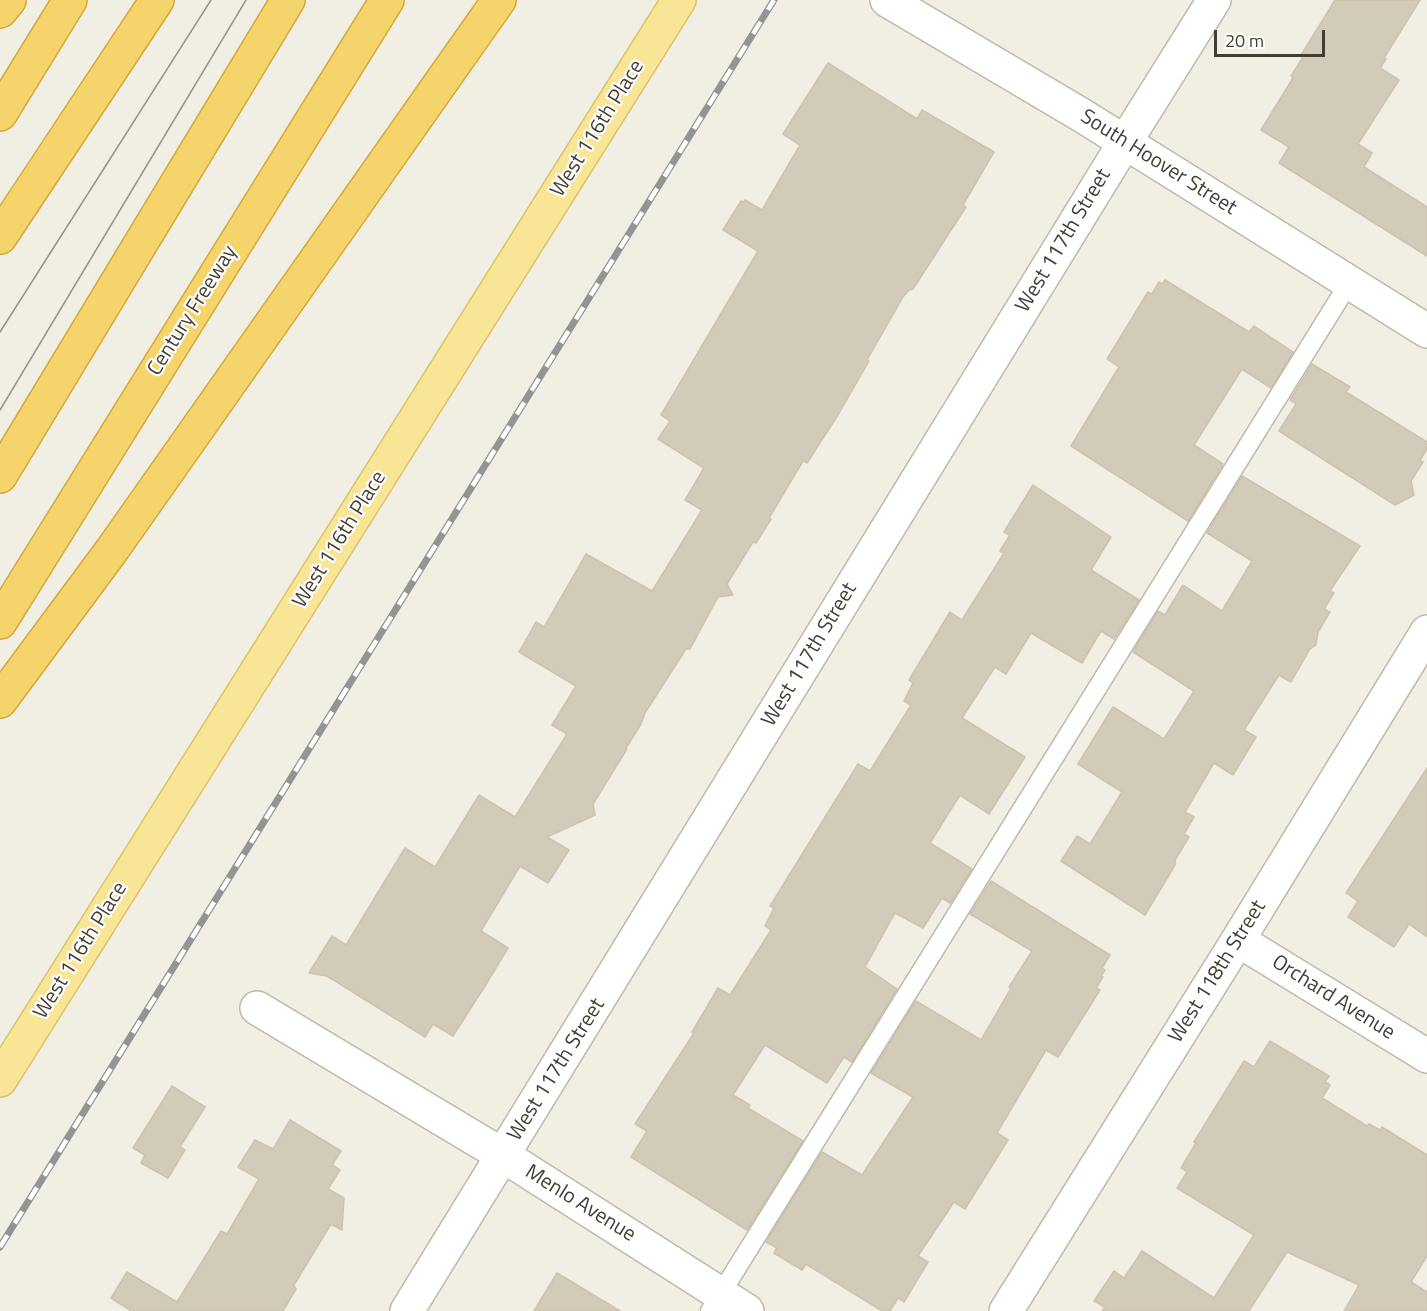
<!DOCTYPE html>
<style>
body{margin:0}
#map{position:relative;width:1427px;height:1311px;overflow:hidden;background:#f1eee4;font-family:"Titillium Web",sans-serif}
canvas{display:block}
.scale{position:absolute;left:1214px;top:30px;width:111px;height:27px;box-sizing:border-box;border:3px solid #433e34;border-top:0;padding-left:8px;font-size:18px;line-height:21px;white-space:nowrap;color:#433e34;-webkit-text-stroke:4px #fff;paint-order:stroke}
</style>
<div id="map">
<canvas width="1427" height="1311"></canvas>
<div class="scale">20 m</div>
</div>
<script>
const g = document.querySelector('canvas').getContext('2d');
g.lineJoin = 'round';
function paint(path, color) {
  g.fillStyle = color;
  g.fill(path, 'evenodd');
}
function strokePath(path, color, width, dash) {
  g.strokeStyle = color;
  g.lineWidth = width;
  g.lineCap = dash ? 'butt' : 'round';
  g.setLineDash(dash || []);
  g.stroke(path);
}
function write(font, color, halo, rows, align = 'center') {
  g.font = font + ' "Titillium Web",sans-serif';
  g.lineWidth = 4.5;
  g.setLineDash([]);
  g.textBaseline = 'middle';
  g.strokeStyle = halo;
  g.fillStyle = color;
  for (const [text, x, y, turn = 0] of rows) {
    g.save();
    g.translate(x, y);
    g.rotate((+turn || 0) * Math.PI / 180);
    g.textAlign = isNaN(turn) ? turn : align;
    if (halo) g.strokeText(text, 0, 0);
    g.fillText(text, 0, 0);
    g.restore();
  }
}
const building = new Path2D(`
 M 1335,0 L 1420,0 L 1384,58 L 1386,59 L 1380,68 L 1399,80 L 1358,144 L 1372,153 L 1364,167 L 1427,207 L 1427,256 L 1279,163 L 1289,147 L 1261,130 L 1293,78 L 1291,76 L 1303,57 L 1301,55 Z
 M 828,63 L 917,119 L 922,110 L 994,152 L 963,205 L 966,207 L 913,289 L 909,290 L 903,297 L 867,360 L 869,361 L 838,415 L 807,463 L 803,461 L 769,518 L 771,519 L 756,543 L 753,542 L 727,584 L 733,595 L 718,597 L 690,649 L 686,649 L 645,713 L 641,724 L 626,748 L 627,749 L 593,804 L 595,815 L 547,837 L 569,850 L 548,883 L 520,866 L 481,931 L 508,948 L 485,986 L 453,1036 L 433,1024 L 425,1037 L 327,976 L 309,973 L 332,936 L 346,945 L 405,848 L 435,867 L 479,795 L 515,817 L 567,734 L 552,725 L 576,686 L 519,652 L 536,622 L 544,627 L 586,554 L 652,591 L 702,510 L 685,500 L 704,468 L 658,439 L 670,421 L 661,415 L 758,251 L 723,230 L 741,201 L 744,202 L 745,200 L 762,210 L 800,145 L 783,134 Z
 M 1165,280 L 1249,332 L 1254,326 L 1293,352 L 1271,388 L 1242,369 L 1194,445 L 1223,464 L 1188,521 L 1071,446 L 1119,367 L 1107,359 L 1148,292 L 1152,294 L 1159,282 L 1162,284 Z
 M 1312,364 L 1350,387 L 1346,392 L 1427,442 L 1427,449 L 1420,460 L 1423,462 L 1411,481 L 1414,495 L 1395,505 L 1279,431 L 1296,404 L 1290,400 Z
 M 1242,476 L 1360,546 L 1330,591 L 1334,593 L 1324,609 L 1330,612 L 1318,632 L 1316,645 L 1310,649 L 1291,682 L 1279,675 L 1244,730 L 1256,737 L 1233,775 L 1214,763 L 1185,812 L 1194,817 L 1184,834 L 1189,837 L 1175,860 L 1175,865 L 1145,915 L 1061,861 L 1077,836 L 1090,844 L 1122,792 L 1078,764 L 1113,707 L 1164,739 L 1194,691 L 1133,652 L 1158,611 L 1165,615 L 1183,585 L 1222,611 L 1252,561 L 1207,533 Z
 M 1033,485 L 1111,537 L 1091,570 L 1139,600 L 1114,639 L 1101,631 L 1082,663 L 1031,633 L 1006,674 L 995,667 L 962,718 L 1025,757 L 989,814 L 960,795 L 930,843 L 972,869 L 950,903 L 942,898 L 923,928 L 895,913 L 865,967 L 897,989 L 852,1062 L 844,1057 L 827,1083 L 765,1045 L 733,1095 L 750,1105 L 748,1108 L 803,1141 L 747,1230 L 631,1157 L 647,1131 L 635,1124 L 694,1033 L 692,1032 L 718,988 L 730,995 L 771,930 L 765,926 L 774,908 L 770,906 L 858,764 L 870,771 L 911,705 L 904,701 L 913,683 L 909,680 L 950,612 L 962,620 L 1004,553 L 1000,551 L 1010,535 L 1004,532 Z
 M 1427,768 L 1427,937 L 1409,924 L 1394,947 L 1348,917 L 1358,901 L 1346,893 Z
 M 991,881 L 1110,955 L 1102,968 L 1105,970 L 1101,976 L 1103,977 L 1096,988 L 1100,990 L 1058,1057 L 1046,1050 L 997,1133 L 1008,1140 L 965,1209 L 954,1202 L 918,1256 L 928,1262 L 904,1302 L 898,1298 L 890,1311 L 882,1311 L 806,1264 L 802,1270 L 774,1253 L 777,1248 L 766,1242 L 822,1152 L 862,1175 L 913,1097 L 871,1073 L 916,1001 L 981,1040 L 1011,988 L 1009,987 L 1032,951 L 970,914 Z
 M 1270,1041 L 1329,1076 L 1325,1082 L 1330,1085 L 1322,1098 L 1367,1126 L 1369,1124 L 1380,1130 L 1382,1127 L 1427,1155 L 1427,1256 L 1411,1282 L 1427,1292 L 1427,1311 L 1344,1311 L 1359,1285 L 1287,1252 L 1249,1311 L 1102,1311 L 1105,1307 L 1094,1301 L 1114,1271 L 1124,1278 L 1142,1251 L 1214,1298 L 1254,1235 L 1177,1188 L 1187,1172 L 1181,1168 L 1196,1143 L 1194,1142 L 1244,1061 L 1254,1067 Z
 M 172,1086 L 205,1107 L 180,1147 L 185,1150 L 168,1178 L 141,1163 L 145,1155 L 133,1148 Z
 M 290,1120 L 341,1151 L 332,1165 L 340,1170 L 328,1189 L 344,1198 L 342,1230 L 331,1224 L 294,1285 L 296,1289 L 283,1311 L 131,1311 L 111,1298 L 127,1272 L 177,1302 L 221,1231 L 227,1234 L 259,1179 L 238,1167 L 255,1140 L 273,1149 Z
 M 557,1273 L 620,1311 L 534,1311 Z`);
paint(building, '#d2cbba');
strokePath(building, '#ccc3ae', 1.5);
const service = new Path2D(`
 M 710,1311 L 1349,283`);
const minor = new Path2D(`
 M 1238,940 L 1427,1056
 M 257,1008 L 504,1156 L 747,1311
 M 1006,1311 L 1238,940 L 1427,632`);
const tertiary = new Path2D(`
 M 887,0 L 1083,116 L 1427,331
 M 407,1311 L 1125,142 L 1214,0`);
const primary = new Path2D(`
 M 0,1080 L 679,0`);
const motorway = new Path2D(`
 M 0,11 L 9,0
 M 0,114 L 70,0
 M 0,237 L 157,0
 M 0,476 L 288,0
 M 0,622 L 387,0
 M 0,701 L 112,550 L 499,0`);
strokePath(service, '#bfb9aa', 21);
strokePath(minor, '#bfb9aa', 36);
strokePath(tertiary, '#bfb9aa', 36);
strokePath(primary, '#dcc367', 36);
strokePath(motorway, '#d4a93b', 36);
strokePath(service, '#fff', 18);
strokePath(minor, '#fff', 33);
strokePath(tertiary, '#fff', 33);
strokePath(primary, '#f8e596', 33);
strokePath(motorway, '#f5d46b', 33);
strokePath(new Path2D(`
 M 0,332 L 211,0
 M 0,410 L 246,0`), '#949494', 1.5);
const rail = new Path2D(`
 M 0,1247 L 774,0`);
strokePath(rail, '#949494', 7);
strokePath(rail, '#fff', 4.5, [14]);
write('21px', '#433e34', '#fff', [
 ["West 116th Place",598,129,-58],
 ["South Hoover Street",1158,163,32],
 ["West 117th Street",1064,241,-59],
 ["Century Freeway",193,311,-58],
 ["West 116th Place",340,540,-58],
 ["West 117th Street",810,655,-59],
 ["West 116th Place",81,951,-58],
 ["West 118th Street",1218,972,-58],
 ["Orchard Avenue",1333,998,32],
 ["West 117th Street",557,1070,-58],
 ["Menlo Avenue",580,1204,32]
]);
</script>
